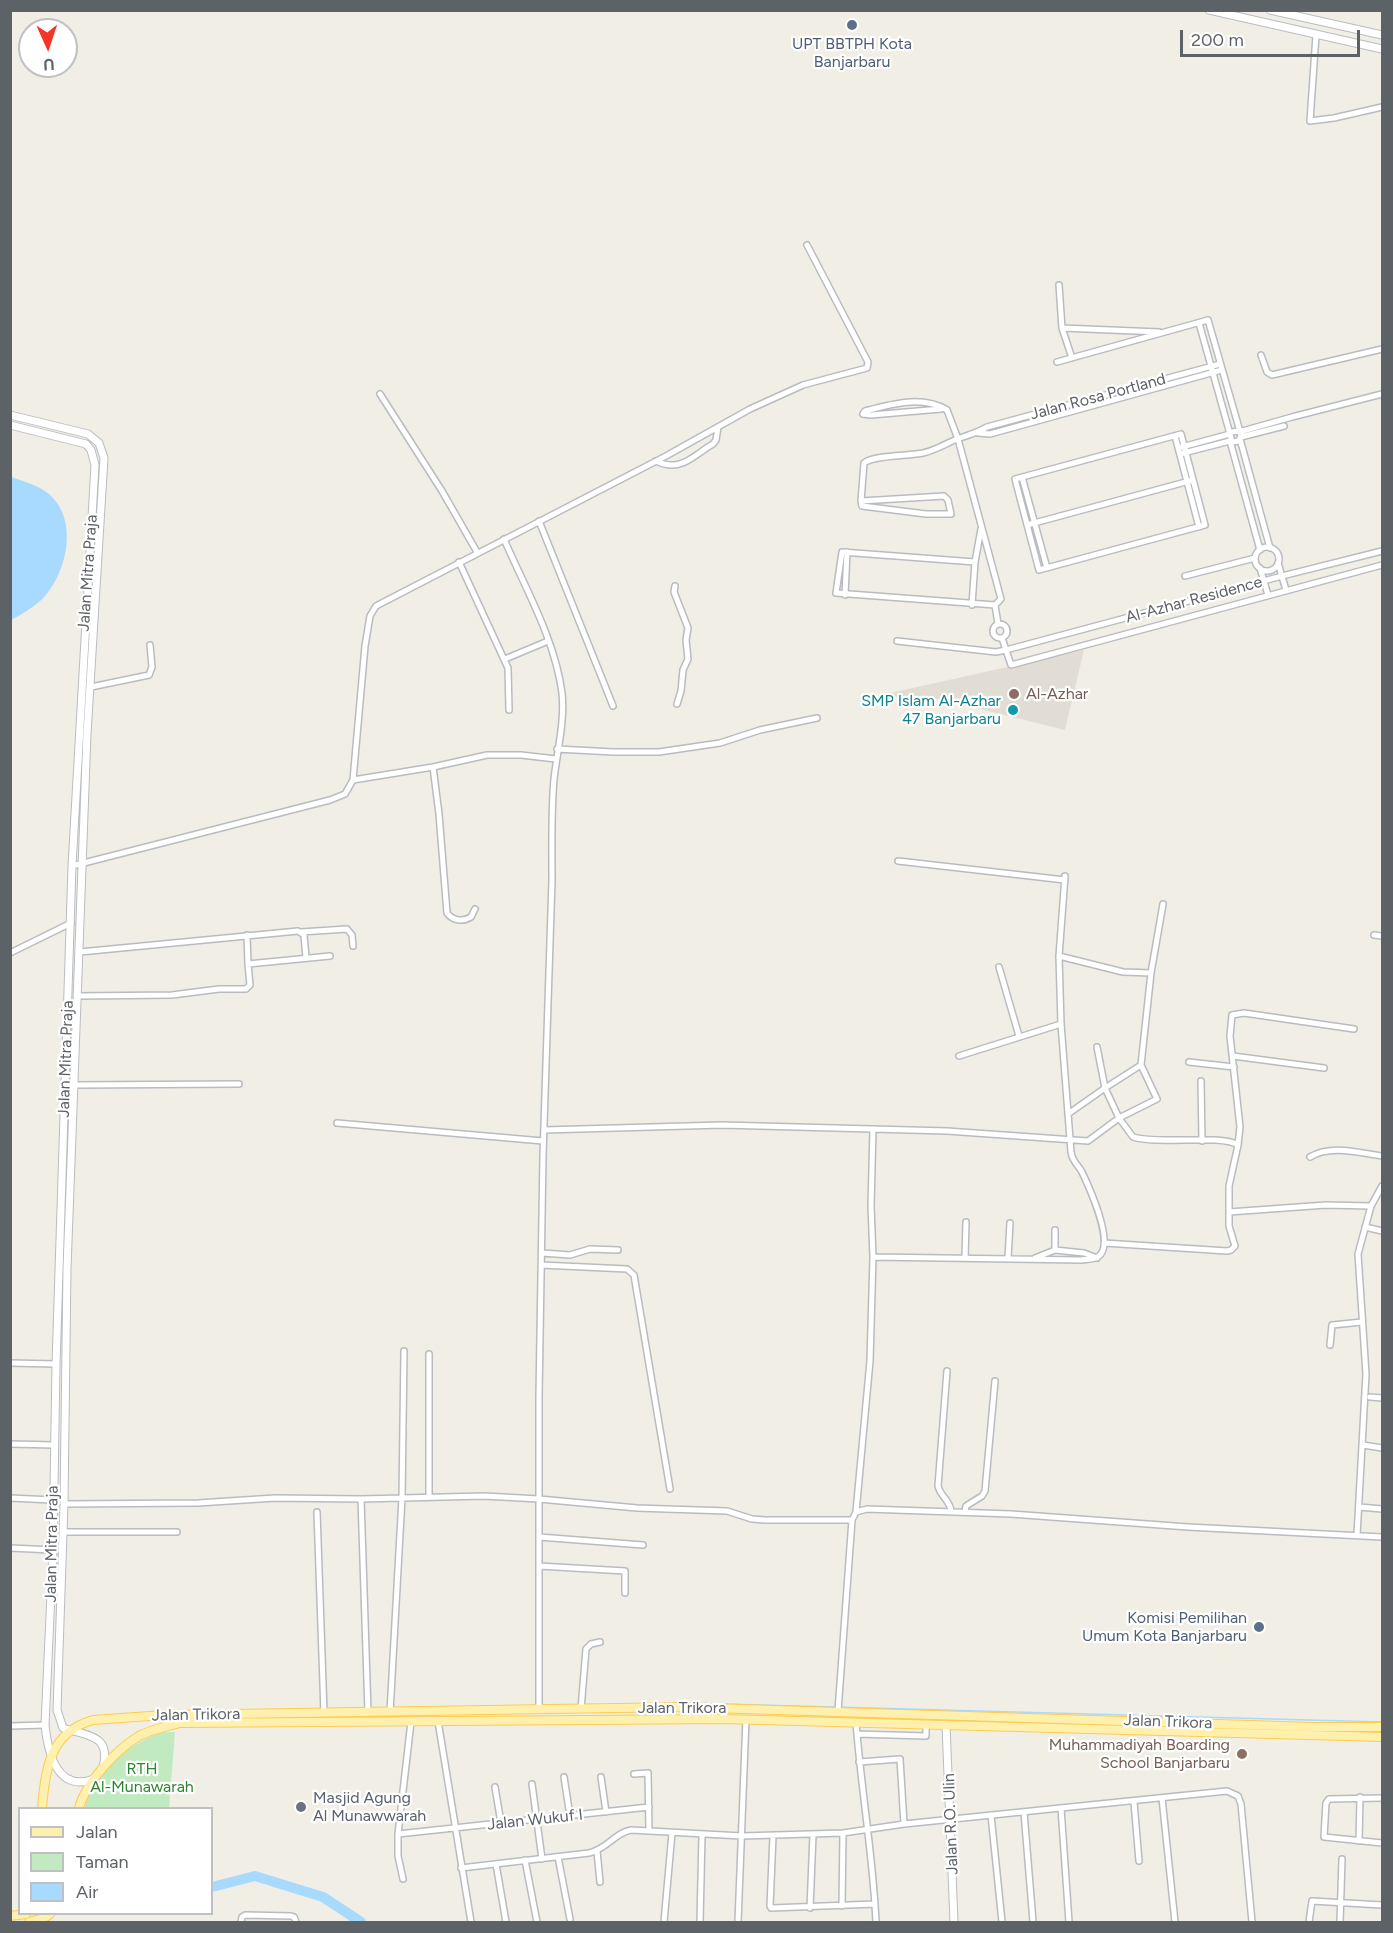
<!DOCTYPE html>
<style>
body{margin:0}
#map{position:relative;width:1393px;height:1933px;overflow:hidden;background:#f1eee6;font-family:Figtree,sans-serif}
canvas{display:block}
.frame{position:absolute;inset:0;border:12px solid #5d6267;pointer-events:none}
.legend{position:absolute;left:18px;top:1807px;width:195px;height:108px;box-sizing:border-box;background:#fff;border:2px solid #bec0c2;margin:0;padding:8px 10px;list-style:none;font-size:18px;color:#5d6267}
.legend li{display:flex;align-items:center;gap:12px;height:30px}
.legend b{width:30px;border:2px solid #bec0c2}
.north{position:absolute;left:18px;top:18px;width:60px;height:60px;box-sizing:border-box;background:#fff;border:2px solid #bec0c2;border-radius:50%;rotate:177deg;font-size:16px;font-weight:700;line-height:24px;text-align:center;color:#5d6267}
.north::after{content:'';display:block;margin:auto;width:21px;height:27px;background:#f63526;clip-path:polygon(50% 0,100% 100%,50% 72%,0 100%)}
.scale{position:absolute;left:1180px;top:30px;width:180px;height:27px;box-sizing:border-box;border:3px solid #5d6267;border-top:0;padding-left:8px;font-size:18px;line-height:21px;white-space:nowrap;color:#5d6267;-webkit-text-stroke:4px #fff;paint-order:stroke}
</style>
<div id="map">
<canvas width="1393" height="1933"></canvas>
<div class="frame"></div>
<ul class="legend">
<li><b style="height:8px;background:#fff1ad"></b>Jalan</li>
<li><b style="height:16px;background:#c1eac1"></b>Taman</li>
<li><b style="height:16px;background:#a8d9ff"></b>Air</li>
</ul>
<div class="north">U</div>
<div class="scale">200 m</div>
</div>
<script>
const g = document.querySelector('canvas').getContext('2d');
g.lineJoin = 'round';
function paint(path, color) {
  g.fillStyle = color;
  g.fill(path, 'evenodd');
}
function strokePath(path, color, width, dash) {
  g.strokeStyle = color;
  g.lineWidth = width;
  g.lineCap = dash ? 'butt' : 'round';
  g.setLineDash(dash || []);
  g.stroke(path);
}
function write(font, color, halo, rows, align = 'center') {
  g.font = font + ' Figtree,sans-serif';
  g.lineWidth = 4.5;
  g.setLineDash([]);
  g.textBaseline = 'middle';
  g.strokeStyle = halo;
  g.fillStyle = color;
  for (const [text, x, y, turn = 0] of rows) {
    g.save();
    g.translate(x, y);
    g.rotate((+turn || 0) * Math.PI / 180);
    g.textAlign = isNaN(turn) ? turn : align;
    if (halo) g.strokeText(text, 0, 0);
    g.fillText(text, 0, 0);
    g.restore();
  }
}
paint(new Path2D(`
 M 1084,650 L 1065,730 L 940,699 L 872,697 Z`), '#e1ddd4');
paint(new Path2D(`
 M 162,1732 L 175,1732 L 169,1808 L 85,1808 C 87,1800 89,1789 95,1782 C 109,1761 138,1740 162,1732 Z`), '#c1eac1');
paint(new Path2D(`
 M 11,477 C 23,481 40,486 49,494 C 78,519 68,569 45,596 C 36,606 22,614 11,620 Z`), '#a8d9ff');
strokePath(new Path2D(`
 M 686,1703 L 1382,1722`), '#a8d9ff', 1.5);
strokePath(new Path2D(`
 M 212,1887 L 255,1876 L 323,1897 L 361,1922`), '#a8d9ff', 10);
const street = new Path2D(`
 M 1316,35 L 1310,121 L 1334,118 L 1382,107
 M 1059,285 L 1062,328 L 1072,358
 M 1062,328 L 1159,332
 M 1261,355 L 1267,372 L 1272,375 L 1382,349
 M 1057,362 L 1208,320 L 1241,435 L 1239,441 L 1232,442 L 1230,434 L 1231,432 L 1239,431
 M 380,394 L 442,491 L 477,552
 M 863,414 L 865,411 C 891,404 922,395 947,410 L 958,439 L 1001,599 L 995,605 L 836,593 L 842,552 L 975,562
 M 863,414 L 871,415 L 941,409
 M 1239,432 L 1292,417 L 1382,394
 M 978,433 L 990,434 L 1222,370
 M 1181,434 L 1205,525 L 1039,570 L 1015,479 Z
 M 1175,436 L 1199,527
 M 1241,437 L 1284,426
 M 1240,439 L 1270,548
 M 1178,448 L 1230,434 L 1199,323
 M 1180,454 L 1230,441 L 1260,550
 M 656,461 C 681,473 692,456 713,444 L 716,440 L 718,427
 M 1022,477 L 1047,568
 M 861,501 L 944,496 L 948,500 L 951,514 L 926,514 L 862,506 L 861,501 L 864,463 C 873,455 909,456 923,453 C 936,450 945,444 957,439 C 968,435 977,433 987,427 L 1220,364
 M 539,521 L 613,706
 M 1027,525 L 1193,480
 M 504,539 C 525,588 555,639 562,693 C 565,721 557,752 554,779 C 551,813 552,847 552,880 L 543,1156 L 539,1396 L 539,1710
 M1255 559a12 12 0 1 1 24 0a12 12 0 1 1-24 0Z
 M 459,562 L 508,668 L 509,710
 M 1278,563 L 1286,590
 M 1260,568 L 1268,595
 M 1185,576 L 1255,558
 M 675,586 L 674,592 L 688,628 L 686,640 L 688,659 L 683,670 L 681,691 L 677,704
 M 845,595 L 847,552
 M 972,605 L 975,562 L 981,529
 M 995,605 L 998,624
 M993 631a7 7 0 1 1 14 0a7 7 0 1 1-14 0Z
 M 1002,638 L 1011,665 L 1382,565
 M 897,641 L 996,652 L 1006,650 L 1282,576 L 1382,551
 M 505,659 L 548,641
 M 91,687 L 149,675 L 152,667 L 150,645
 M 557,749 L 613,752 L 659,752 L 720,743 L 760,730 L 817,718
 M 433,767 L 439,814 L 447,913 C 453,921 463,922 471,917 L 475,909
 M 353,780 L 433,767 L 487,755 L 521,755 L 556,759
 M 898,861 L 1065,880
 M 72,866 L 330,800 L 345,794 L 353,780 L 365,646 L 370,616 L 376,606 L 666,456 L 750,409 L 803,385 L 867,368 L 868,362 L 807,245
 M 301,932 L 347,929 L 352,935 L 353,946
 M 247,935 L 248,964
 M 1374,935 L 1382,936
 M 80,952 L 298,931 L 304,935 L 306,958
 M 10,953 L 71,923
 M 1059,956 L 1123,972 L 1151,973
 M 999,967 L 1019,1036
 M 78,996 L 172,995 L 219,989 L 246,989 L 250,985 L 248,964 L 330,956
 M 959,1056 L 1061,1024
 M 1233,1056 L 1324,1068
 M 1189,1062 L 1234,1067
 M 1201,1081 L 1202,1141
 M 74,1085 L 239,1084
 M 1068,1114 L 1105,1088 L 1097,1047
 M 337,1123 L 543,1141
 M 544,1130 L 722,1125 L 947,1131 L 1088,1141 L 1119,1118 L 1157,1099 L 1141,1065 L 1151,973 L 1163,904
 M 1238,1145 L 1240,1127 L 1230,1036 L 1232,1015 L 1244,1013 L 1354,1029
 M 1310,1157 C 1331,1144 1360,1153 1382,1156
 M 1229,1212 L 1326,1205 L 1371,1206
 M 1365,1227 L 1382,1231
 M 1104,1243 L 1227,1251 L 1231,1250 L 1235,1246 L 1229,1226 L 1229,1186 L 1238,1145 C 1219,1134 1159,1145 1133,1137 L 1119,1118 L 1105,1088 L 1141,1065
 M 1055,1250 L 1084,1253 L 1097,1258
 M 542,1253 L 570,1255 L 590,1249 L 618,1250
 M 873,1257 L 1081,1260 C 1086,1259 1094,1260 1099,1256 C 1115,1243 1089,1187 1082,1172 C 1078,1165 1072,1161 1071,1152 L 1061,1024 L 1059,956 L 1065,876
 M 965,1258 L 966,1222
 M 1008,1258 L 1010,1223
 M 1035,1258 L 1055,1250 L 1055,1230
 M 541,1265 L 627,1269 L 634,1275 L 670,1489
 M 1330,1345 L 1332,1325 L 1362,1322
 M 10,1363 L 56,1364
 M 947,1371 L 938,1486 C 940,1496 950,1500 951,1511
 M 1370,1397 L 1382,1398
 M 10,1444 L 55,1445
 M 1363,1445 L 1382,1448
 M 429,1497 L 429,1354
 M 10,1498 L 52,1500
 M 361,1499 L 368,1712
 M 64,1504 L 198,1503 L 275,1498 L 361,1499 L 484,1496 L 539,1499 L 637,1508 L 727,1511 L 752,1519 L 765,1520 L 852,1520
 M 1359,1507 L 1382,1509
 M 317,1512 L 324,1713
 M 856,1512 L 867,1509 L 1011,1514 L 1188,1527 L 1382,1537
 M 965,1512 L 966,1506 L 982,1496 L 985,1491 L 995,1381
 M 63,1532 L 177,1532
 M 1357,1535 L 1366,1374 L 1358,1254 L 1371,1206 L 1382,1186
 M 539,1537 L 643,1545
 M 10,1548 L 53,1550
 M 539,1566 L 625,1571 L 625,1593
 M 581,1709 L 586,1649 L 591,1644 L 600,1642
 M 838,1711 L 852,1520 L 856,1512 L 870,1361 L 873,1257 L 871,1206 L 873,1129
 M 390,1712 L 402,1498 L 404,1351
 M 438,1721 L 471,1922
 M 856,1722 C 861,1789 873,1855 876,1922
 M 10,1726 L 45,1725
 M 857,1734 L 926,1736 L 926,1725
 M 859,1762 L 900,1759 L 904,1824
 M 634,1774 L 648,1773 L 649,1831
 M 564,1777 L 570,1816
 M 601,1777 L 606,1812
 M 532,1784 L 542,1859
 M 495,1787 L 501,1823
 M 1162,1798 L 1175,1922
 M 1382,1798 L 1329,1799 L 1326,1803 L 1324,1837 L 1382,1843
 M 1134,1802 L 1139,1861
 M 1061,1808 L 1069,1922
 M 1024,1812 L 1033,1922
 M 991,1815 L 1002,1922
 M 398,1834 L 649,1807
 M 773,1836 L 770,1906 L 771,1908 L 875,1904
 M 1359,1841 L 1360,1797
 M 597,1851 L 600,1882
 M 558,1857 L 570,1919
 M 525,1860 L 537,1922
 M 496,1864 L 506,1922
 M 461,1868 L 589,1853 C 609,1848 614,1833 631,1830 L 742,1836 L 843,1833 L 904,1824 L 1227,1791 L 1238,1796 L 1241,1804 L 1252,1922
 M 403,1879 L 398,1856 L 398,1834 L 411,1722
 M 842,1906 L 843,1833
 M 810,1908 L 813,1835
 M 241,1922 L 242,1917 L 245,1915 L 291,1916 L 294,1917 L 296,1922
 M 664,1922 L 672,1833
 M 700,1922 L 702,1835
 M 738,1922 L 746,1719
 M 1309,1922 L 1312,1901 L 1382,1905
 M 1340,1922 L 1342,1859`);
const secondary = new Path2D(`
 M 1209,10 L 1382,49
 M 1270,10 L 1382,35
 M 10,415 L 88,434 L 99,443 L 104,458 L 87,734 L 67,1268 L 64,1504 L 57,1710 L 63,1728 C 84,1735 112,1734 103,1767
 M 10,425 L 86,444 L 91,450 L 95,465 L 72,866 L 56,1364 L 53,1550 L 45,1725 C 48,1753 57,1793 94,1779
 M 946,1725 L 954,1922`);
const primary = new Path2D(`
 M 42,1808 C 45,1769 50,1732 93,1720 L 164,1715 L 680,1707 L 1313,1727 L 1382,1727
 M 79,1808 C 86,1782 116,1750 139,1736 C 152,1729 166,1727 180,1723 L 724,1719 L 1382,1737
 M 10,1916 L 26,1914
 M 29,1922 L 44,1918 L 50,1914`);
strokePath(street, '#b8bcc0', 8);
strokePath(secondary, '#b9bdc2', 9);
strokePath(primary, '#fccc53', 10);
strokePath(street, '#fff', 5);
strokePath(secondary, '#fff', 7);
strokePath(primary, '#fff1ad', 8);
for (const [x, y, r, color] of [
 [852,25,6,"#5c6f8a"],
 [1014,694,6,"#8d6e63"],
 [1013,710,6,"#0f9aa8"],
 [1259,1627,6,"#5c6f8a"],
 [1242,1754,6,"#8d6e63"],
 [301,1807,6,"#6b7280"]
]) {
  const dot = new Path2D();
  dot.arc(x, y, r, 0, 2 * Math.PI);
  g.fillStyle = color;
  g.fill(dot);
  strokePath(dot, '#fff', 2);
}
write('16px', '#4e5e75', '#fff', [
 ["UPT BBTPH Kota",852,44],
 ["Banjarbaru",852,62],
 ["Komisi Pemilihan",1247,1618,"right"],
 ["Umum Kota Banjarbaru",1247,1636,"right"]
]);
write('16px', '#5d6267', '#fff', [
 ["Jalan Rosa Portland",1098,397,-15],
 ["Jalan Mitra Praja",88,573,-86],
 ["Al-Azhar Residence",1194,600,-15],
 ["Jalan Mitra Praja",66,1059,-88],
 ["Jalan Mitra Praja",52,1544,-89],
 ["Jalan Trikora",682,1708],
 ["Jalan Trikora",196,1715,-1],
 ["Jalan Trikora",1168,1722,2],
 ["Jalan Wukuf I",535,1820,-6],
 ["Jalan R.O. Ulin",951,1824,-92]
]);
write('16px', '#785e54', '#fff', [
 ["Al-Azhar",1026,694],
 ["Muhammadiyah Boarding",1230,1745,"right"],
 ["School Banjarbaru",1230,1763,"right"]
], 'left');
write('16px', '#0d838f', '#fff', [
 ["SMP Islam Al-Azhar",1001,701],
 ["47 Banjarbaru",1001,719]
], 'right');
write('16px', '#2e8531', '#fff', [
 ["RTH",142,1769],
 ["Al-Munawarah",142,1787]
]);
write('16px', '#5b616d', '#fff', [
 ["Masjid Agung",313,1798],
 ["Al Munawwarah",313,1816]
], 'left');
</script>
